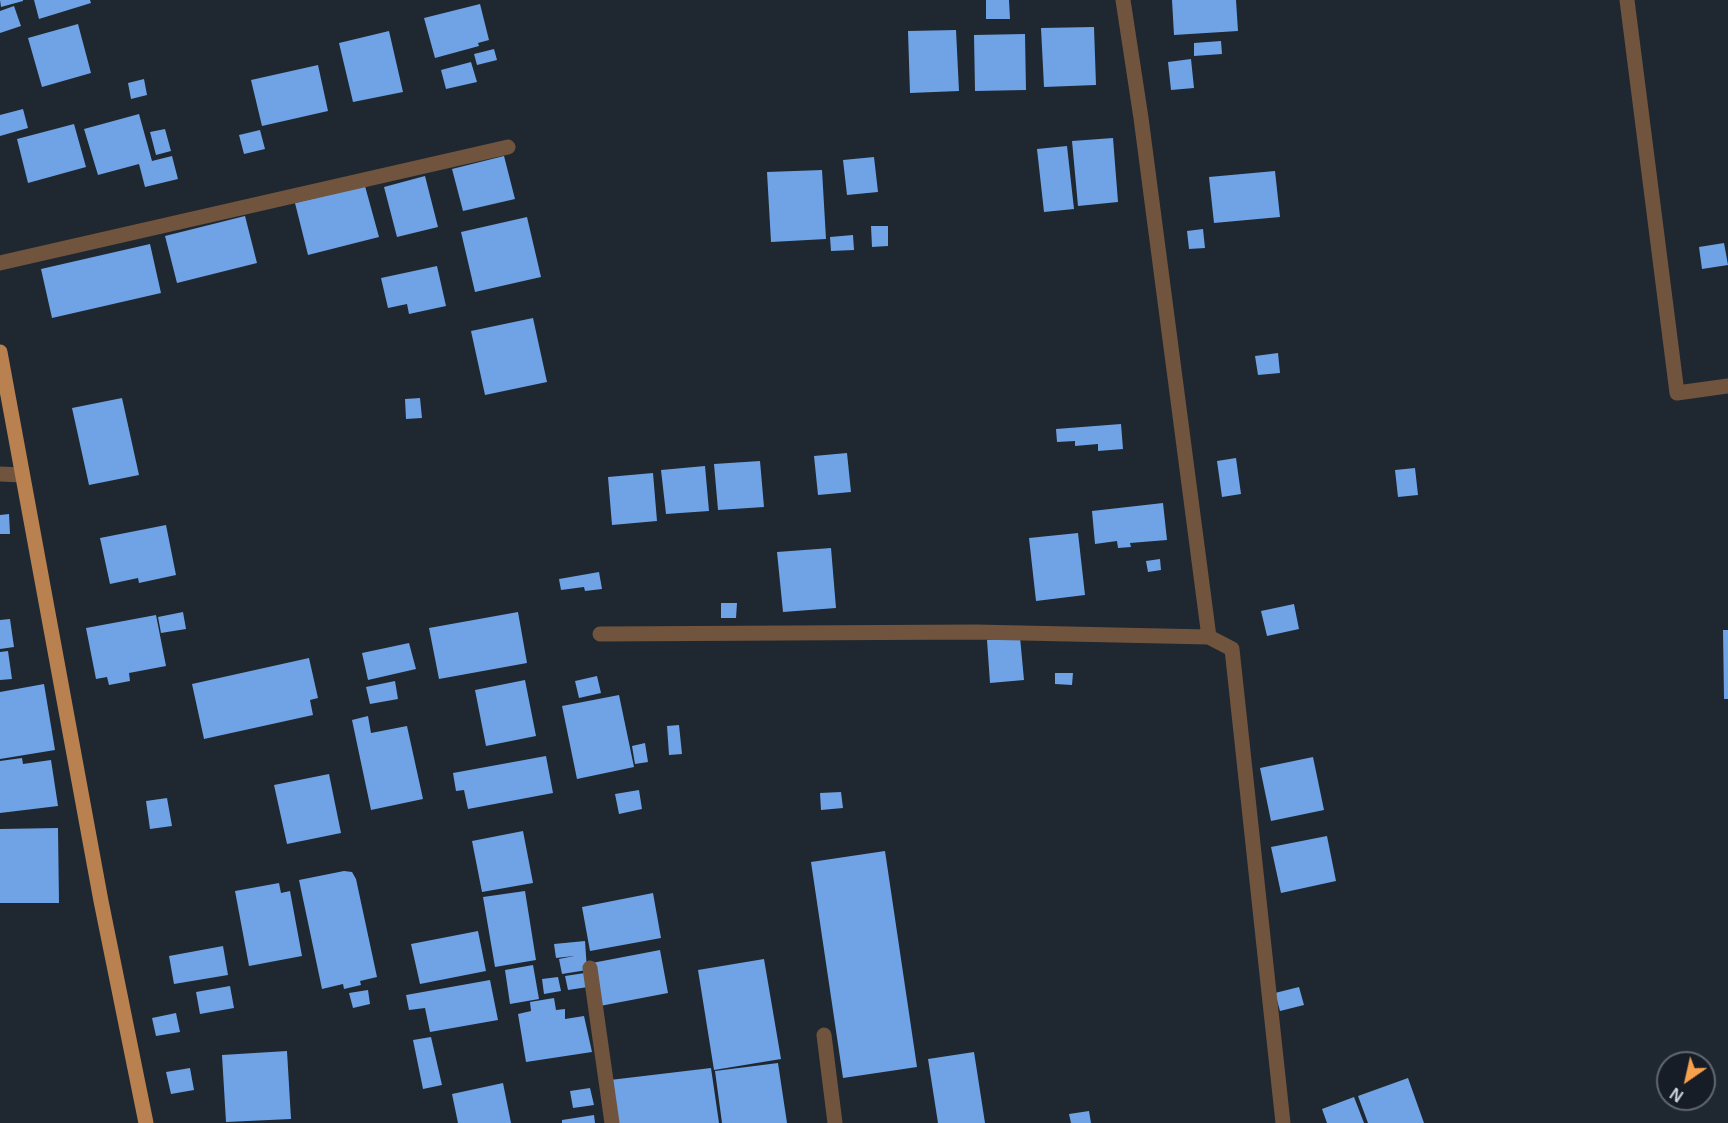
<!DOCTYPE html>
<style>
body{margin:0}
#map{position:relative;width:1728px;height:1123px;overflow:hidden;background:#1f2730;font-family:Arial,sans-serif}
canvas{display:block}
.north{position:absolute;left:1656px;top:1051px;width:60px;height:60px;box-sizing:border-box;background:#161d26;border:2px solid #60676e;border-radius:50%;rotate:214deg;font-size:16px;font-weight:700;line-height:24px;text-align:center;color:#d0d5db}
.north::after{content:'';display:block;margin:auto;width:21px;height:27px;background:#f9a04c;clip-path:polygon(50% 0,100% 100%,50% 72%,0 100%)}
</style>
<div id="map">
<canvas width="1728" height="1123"></canvas>
<div class="north">N</div>
</div>
<script>
const g = document.querySelector('canvas').getContext('2d');
g.lineJoin = 'round';
function paint(path, color) {
  g.fillStyle = color;
  g.fill(path, 'evenodd');
}
function strokePath(path, color, width, dash) {
  g.strokeStyle = color;
  g.lineWidth = width;
  g.lineCap = dash ? 'butt' : 'round';
  g.setLineDash(dash || []);
  g.stroke(path);
}
paint(new Path2D(`
 M 0,0 L 23,0 L 23,1 L 1,7 Z
 M 34,0 L 90,0 L 91,3 L 39,19 Z
 M 986,0 L 1009,0 L 1010,19 L 986,19 Z
 M 1172,0 L 1236,0 L 1238,31 L 1174,35 Z
 M 480,4 L 489,40 L 478,43 L 479,46 L 435,58 L 424,18 Z
 M 14,6 L 21,26 L 0,33 L 0,11 Z
 M 78,24 L 91,73 L 42,87 L 28,38 Z
 M 1094,27 L 1096,85 L 1044,87 L 1041,28 Z
 M 956,30 L 959,91 L 910,93 L 908,31 Z
 M 389,31 L 403,92 L 353,102 L 339,43 Z
 M 1025,34 L 1026,90 L 975,91 L 974,35 Z
 M 1221,41 L 1222,54 L 1194,56 L 1194,43 Z
 M 494,49 L 497,60 L 477,65 L 474,54 Z
 M 1191,59 L 1194,88 L 1171,90 L 1168,62 Z
 M 471,62 L 477,82 L 446,89 L 441,70 Z
 M 318,65 L 328,111 L 262,126 L 251,80 Z
 M 144,79 L 147,95 L 131,99 L 128,83 Z
 M 23,109 L 28,128 L 0,136 L 0,115 Z
 M 139,114 L 152,161 L 172,156 L 178,179 L 145,187 L 139,164 L 98,175 L 84,129 Z
 M 74,124 L 86,167 L 28,183 L 17,139 Z
 M 165,129 L 171,151 L 156,155 L 150,132 Z
 M 260,130 L 265,149 L 244,154 L 239,135 Z
 M 1113,138 L 1118,202 L 1078,206 L 1072,141 Z
 M 1067,146 L 1074,209 L 1044,212 L 1037,149 Z
 M 504,156 L 515,199 L 463,211 L 452,169 Z
 M 874,157 L 878,192 L 847,195 L 843,160 Z
 M 822,170 L 826,239 L 771,242 L 767,172 Z
 M 1275,171 L 1280,217 L 1214,223 L 1209,177 Z
 M 425,176 L 438,227 L 397,237 L 384,187 Z
 M 365,186 L 379,237 L 308,255 L 295,203 Z
 M 245,216 L 257,263 L 177,283 L 165,236 Z
 M 527,217 L 541,277 L 475,292 L 461,232 Z
 M 871,226 L 888,226 L 888,246 L 872,247 Z
 M 1203,229 L 1205,248 L 1189,249 L 1187,231 Z
 M 853,235 L 854,250 L 831,251 L 830,237 Z
 M 1724,243 L 1728,265 L 1702,269 L 1699,247 Z
 M 150,244 L 161,293 L 52,318 L 41,269 Z
 M 437,266 L 446,306 L 409,314 L 407,304 L 388,308 L 381,278 Z
 M 533,318 L 547,382 L 485,395 L 471,331 Z
 M 1278,353 L 1280,373 L 1258,375 L 1255,356 Z
 M 122,398 L 139,475 L 89,485 L 72,408 Z
 M 420,398 L 422,418 L 406,419 L 405,399 Z
 M 1121,424 L 1123,449 L 1098,451 L 1098,444 L 1075,446 L 1075,441 L 1057,442 L 1056,429 Z
 M 847,453 L 851,492 L 818,495 L 814,456 Z
 M 1236,458 L 1241,494 L 1222,497 L 1217,461 Z
 M 760,461 L 764,507 L 718,510 L 714,464 Z
 M 705,466 L 709,511 L 666,514 L 661,470 Z
 M 1415,468 L 1418,495 L 1398,497 L 1395,470 Z
 M 653,473 L 657,521 L 612,525 L 608,477 Z
 M 1163,503 L 1167,540 L 1130,543 L 1131,547 L 1118,548 L 1117,541 L 1095,544 L 1092,511 Z
 M 9,514 L 10,534 L 0,534 L 0,515 Z
 M 166,525 L 176,575 L 139,583 L 138,578 L 110,584 L 100,538 Z
 M 1078,533 L 1085,595 L 1036,601 L 1029,538 Z
 M 831,548 L 836,608 L 783,612 L 777,552 Z
 M 1160,559 L 1161,570 L 1148,572 L 1146,561 Z
 M 599,572 L 602,589 L 585,591 L 584,587 L 561,590 L 559,579 Z
 M 721,603 L 737,603 L 736,618 L 721,618 Z
 M 1294,604 L 1299,629 L 1267,636 L 1261,611 Z
 M 183,612 L 186,629 L 161,633 L 158,617 Z
 M 518,612 L 527,663 L 439,679 L 429,628 Z
 M 156,615 L 166,666 L 129,673 L 130,681 L 109,685 L 107,677 L 96,679 L 86,628 Z
 M 10,619 L 14,647 L 0,649 L 0,620 Z
 M 1723,630 L 1728,630 L 1728,699 L 1724,699 Z
 M 1020,637 L 1024,680 L 990,683 L 987,640 Z
 M 409,643 L 416,669 L 368,680 L 362,653 Z
 M 8,651 L 12,679 L 0,680 L 0,652 Z
 M 309,658 L 318,698 L 310,700 L 313,715 L 204,739 L 192,684 Z
 M 1055,673 L 1073,673 L 1072,685 L 1055,684 Z
 M 597,676 L 601,693 L 579,698 L 575,681 Z
 M 525,680 L 536,736 L 486,746 L 475,690 Z
 M 395,681 L 398,699 L 370,704 L 366,687 Z
 M 44,684 L 55,750 L 0,759 L 0,692 Z
 M 619,695 L 634,767 L 577,779 L 562,706 Z
 M 368,716 L 371,733 L 407,726 L 423,799 L 371,810 L 352,720 Z
 M 679,725 L 682,754 L 669,755 L 667,726 Z
 M 645,743 L 648,762 L 635,764 L 632,746 Z
 M 546,756 L 553,793 L 468,809 L 464,790 L 456,791 L 453,773 Z
 M 1313,757 L 1324,810 L 1271,821 L 1260,768 Z
 M 22,758 L 23,764 L 51,760 L 58,806 L 0,813 L 0,761 Z
 M 329,774 L 341,833 L 287,844 L 274,785 Z
 M 639,790 L 642,809 L 619,814 L 615,794 Z
 M 841,792 L 843,808 L 821,810 L 820,793 Z
 M 167,798 L 172,826 L 150,829 L 146,801 Z
 M 58,828 L 59,903 L 0,903 L 0,829 Z
 M 523,831 L 533,883 L 482,892 L 472,841 Z
 M 1327,836 L 1336,881 L 1281,893 L 1271,847 Z
 M 885,851 L 917,1067 L 843,1078 L 811,862 Z
 M 344,871 L 352,872 L 356,879 L 377,977 L 360,981 L 361,985 L 344,989 L 343,984 L 322,989 L 299,880 Z
 M 279,883 L 281,893 L 290,891 L 302,956 L 249,966 L 235,891 Z
 M 525,891 L 536,960 L 495,967 L 483,897 Z
 M 653,893 L 661,938 L 590,951 L 582,907 Z
 M 478,931 L 486,971 L 420,984 L 411,944 Z
 M 585,941 L 587,970 L 562,974 L 559,959 L 574,956 L 556,958 L 554,944 Z
 M 223,946 L 228,975 L 174,984 L 169,956 Z
 M 660,950 L 668,993 L 600,1006 L 592,963 Z
 M 764,959 L 781,1059 L 714,1070 L 698,970 Z
 M 533,965 L 539,999 L 510,1004 L 505,970 Z
 M 585,973 L 588,987 L 568,990 L 565,976 Z
 M 558,977 L 561,991 L 544,994 L 542,979 Z
 M 490,980 L 498,1020 L 430,1032 L 425,1008 L 409,1010 L 406,995 Z
 M 230,986 L 234,1008 L 200,1014 L 196,992 Z
 M 1299,987 L 1304,1005 L 1280,1011 L 1275,993 Z
 M 368,990 L 370,1004 L 353,1008 L 349,993 Z
 M 554,998 L 556,1010 L 565,1009 L 565,1019 L 584,1016 L 592,1052 L 526,1062 L 518,1014 L 531,1011 L 530,1002 Z
 M 176,1013 L 180,1032 L 156,1036 L 152,1018 Z
 M 431,1037 L 442,1085 L 423,1089 L 413,1040 Z
 M 287,1051 L 291,1119 L 226,1122 L 222,1055 Z
 M 974,1052 L 985,1123 L 938,1123 L 928,1059 Z
 M 778,1063 L 787,1123 L 722,1123 L 715,1071 Z
 M 190,1068 L 194,1090 L 171,1094 L 166,1072 Z
 M 711,1068 L 719,1123 L 616,1123 L 610,1080 Z
 M 1408,1078 L 1424,1123 L 1368,1123 L 1358,1096 Z
 M 503,1083 L 511,1123 L 458,1123 L 452,1094 Z
 M 590,1088 L 594,1105 L 573,1108 L 570,1091 Z
 M 1354,1097 L 1364,1123 L 1327,1123 L 1322,1109 Z
 M 1089,1111 L 1091,1123 L 1071,1123 L 1069,1114 Z
 M 594,1115 L 595,1123 L 562,1123 L 562,1120 Z`), '#6fa3e5');
strokePath(new Path2D(`
 M 1123,0 L 1141,118 L 1209,637
 M 1627,0 L 1677,393 L 1728,386
 M 0,263 L 508,147
 M 0,474 L 22,475
 M 600,634 L 975,632 L 1209,637 L 1232,649 L 1283,1123
 M 590,968 L 612,1123
 M 824,1035 L 835,1123`), '#70543d', 15);
strokePath(new Path2D(`
 M 0,352 L 101,901 L 146,1123`), '#b98150', 15);
</script>
